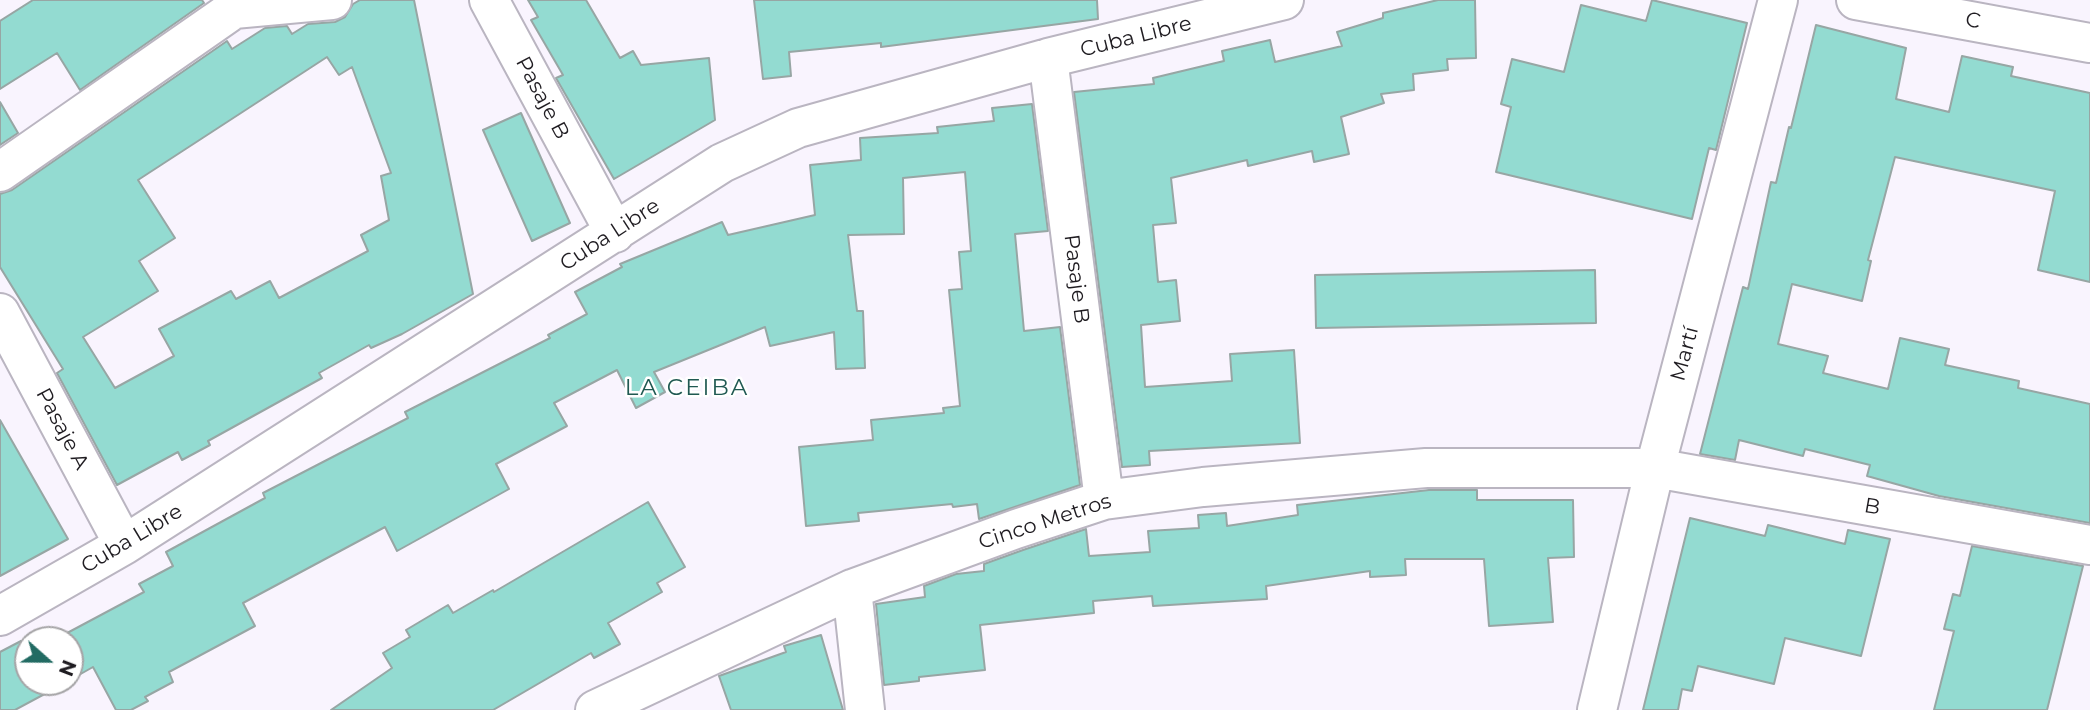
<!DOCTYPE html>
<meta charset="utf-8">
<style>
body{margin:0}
#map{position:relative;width:2090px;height:710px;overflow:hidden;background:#f9f4fe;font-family:Montserrat,sans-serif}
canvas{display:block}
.north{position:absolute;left:14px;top:626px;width:70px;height:70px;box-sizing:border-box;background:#fff;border:2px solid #a5a4a6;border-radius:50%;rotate:111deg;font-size:19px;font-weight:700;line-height:28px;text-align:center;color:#1f1c21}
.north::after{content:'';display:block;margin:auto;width:24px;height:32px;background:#226b63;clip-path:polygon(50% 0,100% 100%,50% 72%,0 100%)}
</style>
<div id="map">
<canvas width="2090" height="710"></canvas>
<div class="north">N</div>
</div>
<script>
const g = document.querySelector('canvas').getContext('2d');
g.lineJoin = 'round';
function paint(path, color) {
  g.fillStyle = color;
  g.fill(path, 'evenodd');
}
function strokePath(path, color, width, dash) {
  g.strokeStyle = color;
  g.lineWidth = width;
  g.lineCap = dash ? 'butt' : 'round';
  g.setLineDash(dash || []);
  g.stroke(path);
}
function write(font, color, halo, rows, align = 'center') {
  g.font = font + ' Montserrat,sans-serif';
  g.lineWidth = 5;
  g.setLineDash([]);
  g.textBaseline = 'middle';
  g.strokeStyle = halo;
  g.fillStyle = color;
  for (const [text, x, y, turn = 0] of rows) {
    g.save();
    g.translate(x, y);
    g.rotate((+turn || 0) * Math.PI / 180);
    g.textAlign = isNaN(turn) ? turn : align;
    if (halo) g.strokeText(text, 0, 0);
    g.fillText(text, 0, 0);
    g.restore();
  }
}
const building = new Path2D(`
 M 33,0 L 202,0 L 204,3 L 80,90 L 57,53 L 0,89 L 0,21 Z
 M 360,0 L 414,0 L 473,294 L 402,334 L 371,348 L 369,345 L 319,373 L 322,378 L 208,441 L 210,445 L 182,460 L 178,452 L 117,485 L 57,373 L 63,369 L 0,267 L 0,194 L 12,190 L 227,41 L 232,49 L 265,28 L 287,26 L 292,34 L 308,24 L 335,22 L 345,17 L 353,4 ZM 327,57 L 339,75 L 352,67 L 391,173 L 381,176 L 389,220 L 361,235 L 368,251 L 279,298 L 270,281 L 236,299 L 231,291 L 159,329 L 174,356 L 115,388 L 83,337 L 158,291 L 139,261 L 175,238 L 138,180 Z
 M 528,0 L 586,0 L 620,58 L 633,51 L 641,65 L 709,58 L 715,120 L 614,179 L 556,78 L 563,75 L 531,20 L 538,17 Z
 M 754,0 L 1097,0 L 1098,19 L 881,47 L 881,43 L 789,52 L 791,76 L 763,79 Z
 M 1438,0 L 1475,0 L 1476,58 L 1447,59 L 1448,70 L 1413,74 L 1414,90 L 1381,94 L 1384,103 L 1341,117 L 1349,154 L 1314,162 L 1312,151 L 1248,166 L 1247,160 L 1171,178 L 1176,223 L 1153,225 L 1158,282 L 1176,280 L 1180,321 L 1141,325 L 1145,387 L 1232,381 L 1230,354 L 1294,350 L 1300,443 L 1149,451 L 1150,465 L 1122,467 L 1074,92 L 1154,84 L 1153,78 L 1224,61 L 1222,51 L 1270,40 L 1275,62 L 1342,46 L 1337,32 L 1383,18 L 1383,13 Z
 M 1652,0 L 1747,23 L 1716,150 L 1709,148 L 1692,219 L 1496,172 L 1511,107 L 1501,104 L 1512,59 L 1564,72 L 1581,5 L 1646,21 Z
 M 1816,25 L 1906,48 L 1896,99 L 1949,112 L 1962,56 L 2013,67 L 2011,76 L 2090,93 L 2090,282 L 2038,270 L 2055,191 L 1895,157 L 1868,260 L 1871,261 L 1862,301 L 1792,284 L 1778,344 L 1828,356 L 1823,373 L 1888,389 L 1900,338 L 1949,349 L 1945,365 L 2019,381 L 2018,388 L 2090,404 L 2090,523 L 1939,496 L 1867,476 L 1870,465 L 1805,449 L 1803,456 L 1739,440 L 1735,460 L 1700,454 L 1743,287 L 1748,289 L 1771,182 L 1776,183 L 1789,127 L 1791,128 Z
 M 0,102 L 18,133 L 0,145 Z
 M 1032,104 L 1048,231 L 1015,234 L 1024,331 L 1060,327 L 1080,485 L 979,519 L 977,504 L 953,507 L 952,504 L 858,513 L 859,521 L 806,526 L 799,447 L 873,440 L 871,420 L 944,413 L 943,408 L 960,406 L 949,290 L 962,289 L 959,252 L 971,251 L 965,172 L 903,178 L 904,234 L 848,235 L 857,311 L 863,311 L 865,368 L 836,369 L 834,332 L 770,346 L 765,327 L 654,372 L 665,392 L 636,408 L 617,370 L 554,403 L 567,426 L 496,464 L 509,489 L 397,551 L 385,527 L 243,603 L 255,626 L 169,672 L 173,682 L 145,697 L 148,701 L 131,710 L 116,710 L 93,667 L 70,680 L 70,640 L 54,640 L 144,592 L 139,584 L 173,566 L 166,552 L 265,498 L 263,493 L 408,418 L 405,412 L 550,338 L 548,335 L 587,314 L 575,292 L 622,267 L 620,264 L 722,222 L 728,235 L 815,215 L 810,165 L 861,160 L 860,138 L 938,133 L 937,127 L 994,121 L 992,108 Z
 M 521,113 L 570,223 L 532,241 L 483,130 Z
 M 1595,270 L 1596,323 L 1316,328 L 1315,275 Z
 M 0,420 L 68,539 L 0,576 Z
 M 1429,490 L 1477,490 L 1477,500 L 1573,500 L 1574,557 L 1548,558 L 1553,622 L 1489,626 L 1484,559 L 1405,559 L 1406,575 L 1370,577 L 1370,571 L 1266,586 L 1267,599 L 1153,606 L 1152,596 L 1093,601 L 1094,613 L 980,625 L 985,670 L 919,677 L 919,681 L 884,685 L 876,604 L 925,597 L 924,586 L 956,574 L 984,571 L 984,564 L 1023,550 L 1086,529 L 1089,556 L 1150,552 L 1148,531 L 1199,528 L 1198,515 L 1226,513 L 1227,526 L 1298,515 L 1297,505 Z
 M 648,502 L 685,567 L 657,583 L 662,592 L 608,623 L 620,644 L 594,658 L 591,653 L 493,710 L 331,710 L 392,668 L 383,653 L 410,637 L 406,630 L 448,605 L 453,613 L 493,590 L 494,592 Z
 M 1690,518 L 1765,536 L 1768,525 L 1845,544 L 1848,530 L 1890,539 L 1861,656 L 1785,638 L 1774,684 L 1698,666 L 1692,691 L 1682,689 L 1678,710 L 1643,710 Z
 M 1972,546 L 2083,566 L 2047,710 L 1934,710 L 1954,631 L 1944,629 L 1953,594 L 1960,596 Z
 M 821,635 L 843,710 L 731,710 L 719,676 L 786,652 L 784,646 Z
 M 21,641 L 28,654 L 28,682 L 67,682 L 15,710 L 0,710 L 0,652 Z`);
paint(building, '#93dbd1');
strokePath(building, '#97a6a4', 2);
const minor = new Path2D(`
 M 489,0 L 615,233
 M 1856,0 L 2090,43
 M 1048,58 L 1104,500
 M 0,172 L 234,9 L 332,0
 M 0,313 L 124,545
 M 852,589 L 865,710
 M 0,616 L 124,545 L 722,163 L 798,128 L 1048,58 L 1284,0
 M 595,710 L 852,589 L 1016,529 L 1104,500 L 1203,487 L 1426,468 L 1655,468 L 2090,545
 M 1597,710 L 1655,468 L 1778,0`);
strokePath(minor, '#bab5c1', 42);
strokePath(minor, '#fff', 38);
write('21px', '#1f1c21', '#fff', [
 ["C",1973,21,10],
 ["Cuba Libre",1136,37,-14],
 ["Pasaje B",542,98,62],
 ["Cuba Libre",610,235,-33],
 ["Pasaje B",1076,279,83],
 ["Martí",1685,354,-75],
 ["Pasaje A",62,429,62],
 ["B",1872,507,10],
 ["Cinco Metros",1045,522,-18],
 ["Cuba Libre",132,539,-31]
]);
g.letterSpacing = '2px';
write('23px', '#205952', '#fff', [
 ["LA CEIBA",687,388]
]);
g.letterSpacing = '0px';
</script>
